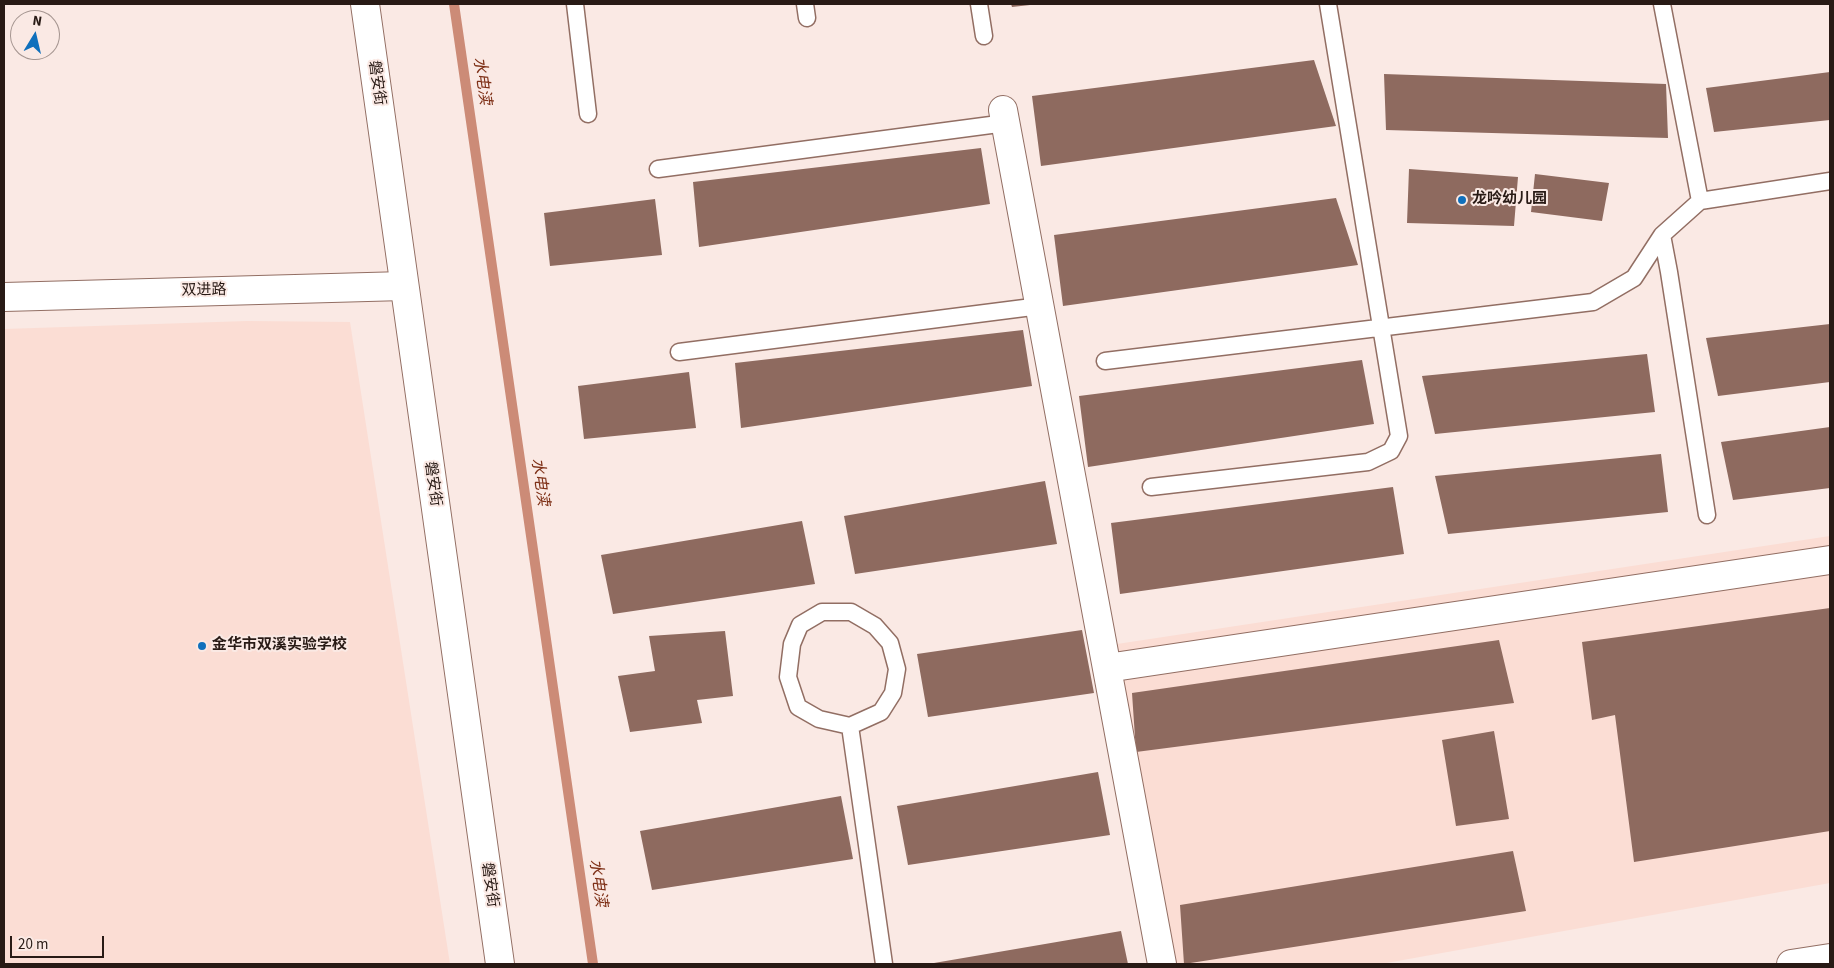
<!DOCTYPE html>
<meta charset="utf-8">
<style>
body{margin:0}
#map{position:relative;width:1834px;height:968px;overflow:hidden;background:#fae9e4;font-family:"Source Sans 3",sans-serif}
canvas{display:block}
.frame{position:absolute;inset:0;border:5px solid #281a15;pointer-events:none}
.north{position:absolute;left:10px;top:10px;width:50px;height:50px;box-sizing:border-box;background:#fae9e4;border:1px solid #a69691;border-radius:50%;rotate:9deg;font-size:14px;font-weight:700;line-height:20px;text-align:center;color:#281a15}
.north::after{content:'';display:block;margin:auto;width:18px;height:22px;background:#1070bc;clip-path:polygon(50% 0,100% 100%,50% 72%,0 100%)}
.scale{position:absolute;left:10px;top:936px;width:94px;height:22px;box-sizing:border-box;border:2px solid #281a15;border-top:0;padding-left:6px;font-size:15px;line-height:18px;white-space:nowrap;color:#281a15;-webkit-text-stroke:4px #fae9e4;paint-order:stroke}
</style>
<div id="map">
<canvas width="1834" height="968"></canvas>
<div class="frame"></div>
<div class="north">N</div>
<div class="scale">20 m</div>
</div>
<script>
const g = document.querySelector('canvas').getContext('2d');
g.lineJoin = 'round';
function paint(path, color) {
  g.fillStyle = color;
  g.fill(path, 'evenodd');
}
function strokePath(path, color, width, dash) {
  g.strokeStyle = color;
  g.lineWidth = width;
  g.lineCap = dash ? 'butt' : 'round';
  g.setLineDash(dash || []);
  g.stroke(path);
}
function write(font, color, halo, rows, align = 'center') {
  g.font = font + ' "Source Sans 3","Noto Sans SC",sans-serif';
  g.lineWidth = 4;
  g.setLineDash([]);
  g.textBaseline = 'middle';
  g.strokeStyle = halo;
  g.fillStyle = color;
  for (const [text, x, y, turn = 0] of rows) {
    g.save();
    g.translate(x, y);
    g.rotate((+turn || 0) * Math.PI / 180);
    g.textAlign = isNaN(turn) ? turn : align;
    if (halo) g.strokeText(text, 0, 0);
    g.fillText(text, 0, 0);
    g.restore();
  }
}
paint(new Path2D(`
 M 247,321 L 350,322 L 450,964 L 4,964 L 4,329 Z
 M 1830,536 L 1830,883 L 1381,964 L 1149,964 L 1099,693 L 1117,644 Z`), '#fbddd4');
strokePath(new Path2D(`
 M 454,4 L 593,964`), '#cc8b77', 10);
paint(new Path2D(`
 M 1011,4 L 1030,4 L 1030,5 L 1012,7 Z
 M 1314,60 L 1336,126 L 1041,166 L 1032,96 Z
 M 1830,72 L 1830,120 L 1714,132 L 1706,88 Z
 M 1384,74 L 1666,84 L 1668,138 L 1386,130 Z
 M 981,148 L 990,204 L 699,247 L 693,182 Z
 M 1409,169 L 1518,177 L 1514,226 L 1407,223 Z
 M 1535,174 L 1609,183 L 1602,221 L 1531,212 Z
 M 1336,198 L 1358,265 L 1063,306 L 1054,235 Z
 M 655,199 L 662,255 L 550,266 L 544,213 Z
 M 1830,324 L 1830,382 L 1718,396 L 1706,338 Z
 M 1023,330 L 1032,386 L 741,428 L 735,363 Z
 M 1647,354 L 1655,412 L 1435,434 L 1422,376 Z
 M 1362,360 L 1374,424 L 1088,467 L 1079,396 Z
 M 689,372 L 696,428 L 584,439 L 578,386 Z
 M 1830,427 L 1830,488 L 1733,500 L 1721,442 Z
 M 1661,454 L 1668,512 L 1448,534 L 1435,476 Z
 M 1045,481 L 1057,544 L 855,574 L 844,516 Z
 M 1393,487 L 1404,554 L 1120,594 L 1111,523 Z
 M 802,521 L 815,584 L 613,614 L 601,555 Z
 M 1830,608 L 1830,831 L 1634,862 L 1615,715 L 1592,720 L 1582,642 Z
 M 1082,630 L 1094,693 L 928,717 L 917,654 Z
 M 725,631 L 733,696 L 697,700 L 702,723 L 630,732 L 618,676 L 655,671 L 649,636 Z
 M 1499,640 L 1514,703 L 1136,752 L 1132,693 Z
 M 1494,731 L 1509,819 L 1456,826 L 1442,740 Z
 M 1098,772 L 1110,835 L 908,865 L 897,806 Z
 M 841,796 L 853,859 L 652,890 L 640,831 Z
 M 1513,851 L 1526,911 L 1184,964 L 1180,905 Z
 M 1121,931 L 1128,964 L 934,964 L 934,963 Z`), '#8e6a5f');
const service = new Path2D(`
 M 575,4 L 588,114
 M 805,4 L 807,18
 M 979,4 L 984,36
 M 1662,4 L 1700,201
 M 658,169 L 1006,123
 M 1662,235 L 1669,272 L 1707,515
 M 679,352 L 1040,306
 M 1105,361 L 1593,302 L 1634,278 L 1662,235 L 1700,201 L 1830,181
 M 1151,487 L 1368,462 L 1391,451 L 1399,436 L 1328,4
 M 822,612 L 851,612 L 875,626 L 890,643 L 897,669 L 893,693 L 881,712 L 850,726 L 819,719 L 798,707 L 788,677 L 792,644 L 800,625 Z
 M 850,726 L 884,964`);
const minor = new Path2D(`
 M 1003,110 L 1162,964
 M 4,297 L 404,286
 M 1107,668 L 1830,560`);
const tertiary = new Path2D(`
 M 365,4 L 500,964`);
const secondary = new Path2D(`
 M 1791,964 L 1830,958`);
strokePath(service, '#926e63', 19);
strokePath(minor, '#926e63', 30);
strokePath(tertiary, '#926e63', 30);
strokePath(secondary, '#926e63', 30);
strokePath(service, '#fff', 16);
strokePath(minor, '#fff', 28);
strokePath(tertiary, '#fff', 28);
strokePath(secondary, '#fff', 28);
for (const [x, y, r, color] of [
 [1462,200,5,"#1070bc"],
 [202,646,5,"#1070bc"]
]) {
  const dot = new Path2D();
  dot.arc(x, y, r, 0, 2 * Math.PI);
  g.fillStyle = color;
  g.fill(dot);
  strokePath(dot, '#fae9e4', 2);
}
write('15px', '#281a15', '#fae9e4', [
 ["磐安街",376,83,82],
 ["双进路",204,291,-1],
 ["磐安街",432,484,82],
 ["磐安街",489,885,82]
]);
write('bold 15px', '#281a15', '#fae9e4', [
 ["龙吟幼儿园",1472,200],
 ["金华市双溪实验学校",212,646]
], 'left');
write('italic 16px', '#7f3118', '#fae9e4', [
 ["水电渎",481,81,82],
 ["水电渎",539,482,82],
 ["水电渎",597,883,82]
]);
</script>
